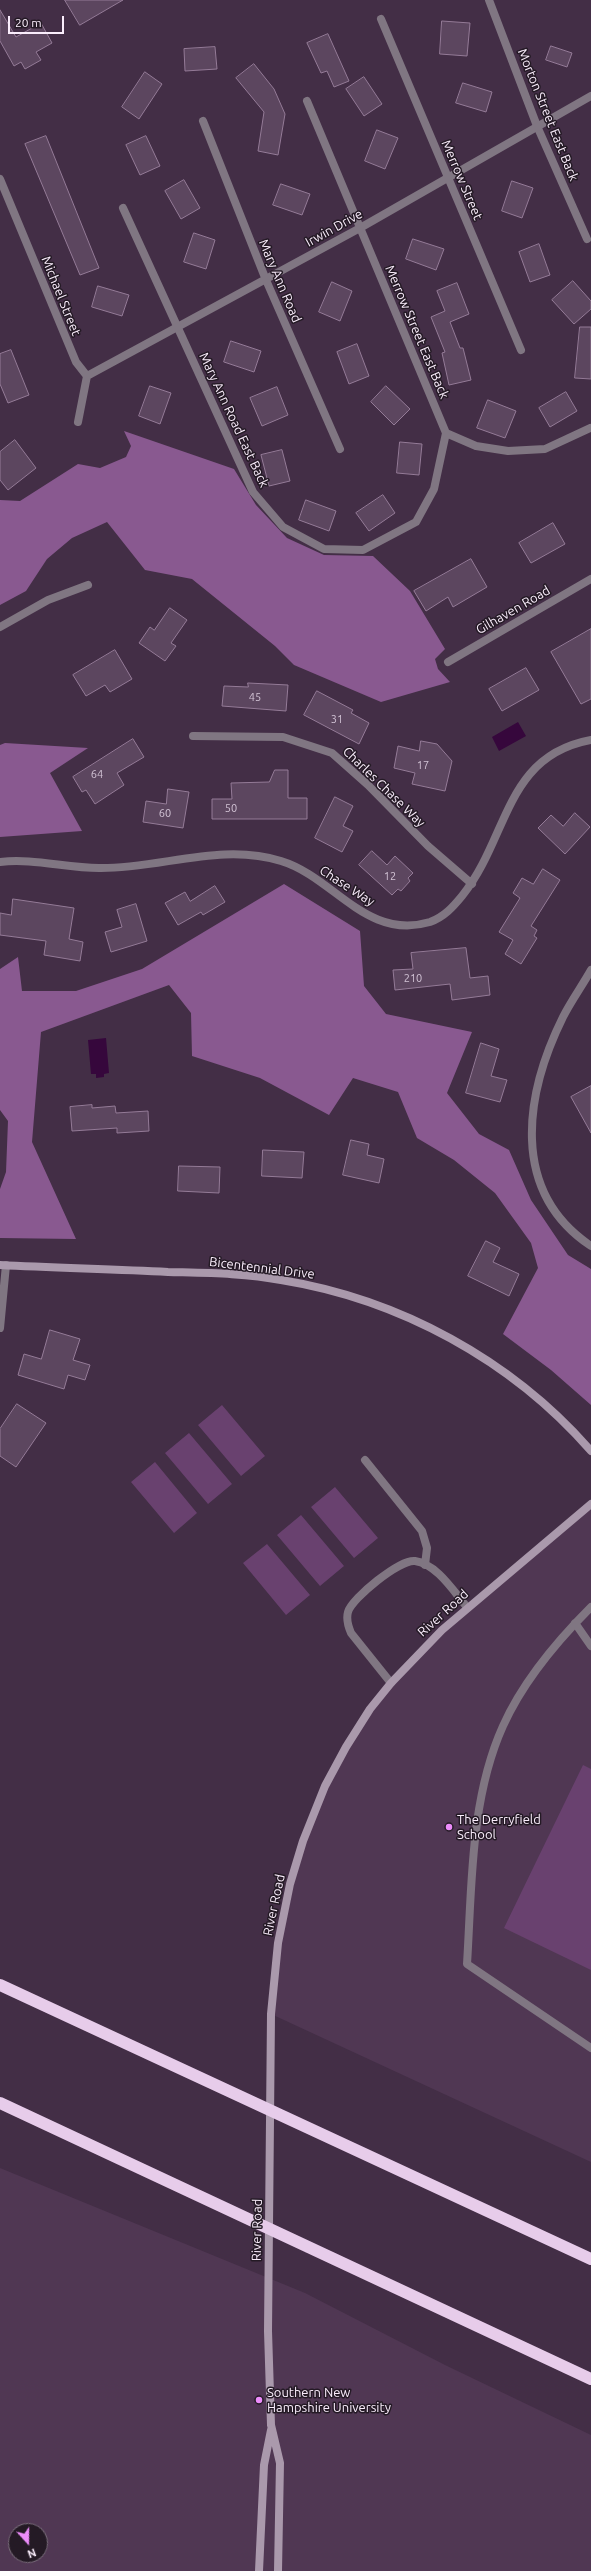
<!DOCTYPE html>
<style>
body{margin:0}
#map{position:relative;width:591px;height:2571px;overflow:hidden;background:#432e46;font-family:Ubuntu,sans-serif}
canvas{display:block}
.north{position:absolute;left:8px;top:2523px;width:40px;height:40px;box-sizing:border-box;background:#241a25;border:1px solid #7a6e7b;border-radius:50%;rotate:159deg;font-size:11px;font-weight:700;line-height:16px;text-align:center;color:#faedfc}
.north::after{content:'';display:block;margin:auto;width:14px;height:18px;background:#ec8cfa;clip-path:polygon(50% 0,100% 100%,50% 72%,0 100%)}
.scale{position:absolute;left:8px;top:16px;width:56px;height:18px;box-sizing:border-box;border:2px solid #faedfc;border-top:0;padding-left:5px;font-size:12px;line-height:14px;white-space:nowrap;color:#faedfc;-webkit-text-stroke:3px #241a25;paint-order:stroke}
</style>
<div id="map">
<canvas width="591" height="2571"></canvas>
<div class="north">N</div>
<div class="scale">20 m</div>
</div>
<script>
const g = document.querySelector('canvas').getContext('2d');
g.lineJoin = 'round';
function paint(path, color) {
  g.fillStyle = color;
  g.fill(path, 'evenodd');
}
function strokePath(path, color, width, dash) {
  g.strokeStyle = color;
  g.lineWidth = width;
  g.lineCap = dash ? 'butt' : 'round';
  g.setLineDash(dash || []);
  g.stroke(path);
}
function write(font, color, halo, rows, align = 'center') {
  g.font = font + ' Ubuntu,sans-serif';
  g.lineWidth = 3;
  g.setLineDash([]);
  g.textBaseline = 'middle';
  g.strokeStyle = halo;
  g.fillStyle = color;
  for (const [text, x, y, turn = 0] of rows) {
    g.save();
    g.translate(x, y);
    g.rotate((+turn || 0) * Math.PI / 180);
    g.textAlign = isNaN(turn) ? turn : align;
    if (halo) g.strokeText(text, 0, 0);
    g.fillText(text, 0, 0);
    g.restore();
  }
}
paint(new Path2D(`
 M 591,1504 L 591,2162 L 271,2014 L 274,1977 L 303,1841 L 346,1747 L 417,1653 Z
 M 0,2168 L 305,2293 L 445,2365 L 591,2435 L 591,2571 L 0,2571 ZM 16,2531 L 40,2531 L 40,2555 L 16,2555 Z`), '#503753');
paint(new Path2D(`
 M 222,1405 L 265,1456 L 241,1476 L 198,1425 Z
 M 189,1433 L 232,1484 L 208,1504 L 165,1453 Z
 M 155,1462 L 197,1513 L 174,1533 L 131,1482 Z
 M 335,1487 L 378,1538 L 354,1558 L 311,1507 Z
 M 301,1515 L 344,1566 L 320,1586 L 277,1535 Z
 M 267,1544 L 310,1595 L 286,1615 L 243,1563 Z
 M 583,1765 L 591,1769 L 591,1970 L 504,1928 Z`), '#69416f');
paint(new Path2D(`
 M 124,431 L 234,469 L 256,505 L 287,538 L 324,555 L 373,556 L 410,591 L 445,649 L 435,659 L 438,669 L 450,682 L 381,702 L 294,665 L 275,646 L 192,579 L 145,570 L 107,522 L 72,538 L 47,559 L 26,591 L 0,605 L 0,500 L 20,501 L 78,464 L 100,468 L 126,457 L 131,446 Z
 M 5,743 L 88,748 L 50,773 L 82,831 L 0,837 L 0,745 Z
 M 284,884 L 360,931 L 364,986 L 386,1014 L 472,1032 L 447,1093 L 479,1134 L 509,1150 L 531,1200 L 568,1255 L 591,1269 L 591,1405 L 551,1370 L 503,1334 L 538,1268 L 531,1243 L 495,1193 L 454,1160 L 417,1138 L 398,1092 L 353,1078 L 329,1115 L 260,1078 L 192,1056 L 191,1013 L 169,985 L 41,1032 L 32,1142 L 76,1239 L 0,1238 L 0,1189 L 6,1172 L 8,1121 L 0,1110 L 0,969 L 18,957 L 22,991 L 76,991 L 142,969 Z`), '#895990');
paint(new Path2D(`
 M 518,722 L 526,736 L 499,751 L 492,737 Z
 M 106,1038 L 109,1073 L 104,1074 L 104,1077 L 96,1078 L 96,1074 L 91,1074 L 88,1040 Z`), '#36073c');
const building = new Path2D(`
 M 65,0 L 123,0 L 80,25 Z
 M 0,10 L 16,37 L 41,23 L 52,43 L 36,52 L 41,60 L 25,69 L 21,62 L 14,66 L 0,41 Z
 M 442,21 L 470,23 L 467,56 L 440,54 Z
 M 328,34 L 349,81 L 334,87 L 327,71 L 321,73 L 307,43 Z
 M 551,46 L 572,53 L 567,67 L 546,60 Z
 M 215,47 L 217,69 L 185,71 L 184,49 Z
 M 254,64 L 274,89 L 285,114 L 278,155 L 258,151 L 264,112 L 236,78 Z
 M 145,72 L 162,84 L 139,119 L 122,107 Z
 M 364,77 L 382,104 L 364,116 L 346,89 Z
 M 463,83 L 492,92 L 486,112 L 456,103 Z
 M 377,130 L 398,138 L 385,169 L 365,161 Z
 M 46,136 L 99,268 L 80,275 L 25,144 Z
 M 146,136 L 160,166 L 140,175 L 126,145 Z
 M 184,180 L 200,208 L 181,219 L 165,191 Z
 M 512,181 L 533,188 L 522,218 L 502,211 Z
 M 281,184 L 310,194 L 302,215 L 273,205 Z
 M 194,233 L 215,240 L 206,269 L 184,262 Z
 M 413,239 L 444,249 L 436,270 L 406,259 Z
 M 539,244 L 550,275 L 530,282 L 519,252 Z
 M 573,281 L 591,301 L 591,309 L 574,324 L 552,300 Z
 M 332,282 L 352,291 L 340,321 L 319,312 Z
 M 457,283 L 469,314 L 450,322 L 460,348 L 463,348 L 471,380 L 449,385 L 442,353 L 445,352 L 431,317 L 445,311 L 437,291 Z
 M 98,286 L 129,295 L 122,316 L 92,307 Z
 M 580,327 L 591,327 L 591,379 L 575,378 Z
 M 231,341 L 261,351 L 254,372 L 224,362 Z
 M 357,344 L 369,376 L 349,384 L 337,352 Z
 M 11,350 L 29,395 L 8,403 L 0,384 L 0,354 Z
 M 150,386 L 171,393 L 160,424 L 139,416 Z
 M 386,386 L 410,409 L 394,425 L 371,402 Z
 M 277,387 L 288,415 L 262,426 L 250,398 Z
 M 566,392 L 577,411 L 550,427 L 539,408 Z
 M 488,400 L 516,411 L 505,438 L 477,428 Z
 M 15,440 L 36,468 L 8,490 L 0,480 L 0,452 Z
 M 400,442 L 422,444 L 419,475 L 397,473 Z
 M 282,450 L 290,481 L 269,486 L 261,455 Z
 M 383,495 L 395,513 L 369,531 L 356,513 Z
 M 306,500 L 336,511 L 329,531 L 299,520 Z
 M 553,523 L 565,544 L 531,563 L 519,543 Z
 M 471,559 L 487,587 L 453,607 L 448,597 L 426,611 L 414,591 Z
 M 170,608 L 187,620 L 171,643 L 176,646 L 165,661 L 139,643 L 150,627 L 154,630 Z
 M 591,629 L 591,699 L 581,704 L 551,652 Z
 M 115,650 L 132,679 L 110,692 L 105,685 L 86,696 L 73,675 Z
 M 526,668 L 539,690 L 502,711 L 489,689 Z
 M 248,683 L 288,685 L 286,711 L 222,706 L 224,686 L 248,687 Z
 M 317,691 L 353,710 L 351,713 L 369,723 L 359,744 L 304,715 Z
 M 133,739 L 144,757 L 117,773 L 124,785 L 95,804 L 86,790 L 82,792 L 73,777 Z
 M 421,741 L 437,744 L 452,761 L 445,791 L 412,784 L 415,773 L 394,768 L 398,746 L 419,751 Z
 M 275,770 L 288,770 L 288,798 L 307,798 L 307,819 L 212,819 L 212,799 L 232,799 L 231,783 L 269,782 Z
 M 168,789 L 189,792 L 183,828 L 143,822 L 146,801 L 166,804 Z
 M 335,797 L 353,806 L 343,826 L 353,831 L 342,852 L 315,838 Z
 M 575,813 L 590,827 L 565,854 L 538,828 L 551,815 L 563,826 Z
 M 372,851 L 387,865 L 395,856 L 413,873 L 408,878 L 410,881 L 401,891 L 398,889 L 392,895 L 359,865 Z
 M 543,869 L 560,880 L 531,926 L 537,930 L 534,936 L 537,938 L 521,964 L 505,954 L 513,940 L 499,932 L 520,898 L 513,893 L 522,878 L 533,884 Z
 M 215,886 L 225,902 L 203,915 L 201,912 L 178,925 L 165,903 L 185,892 L 190,901 Z
 M 13,899 L 74,908 L 69,939 L 83,942 L 80,961 L 44,955 L 46,941 L 0,935 L 0,913 L 11,915 Z
 M 136,904 L 147,941 L 111,952 L 105,932 L 122,927 L 117,910 Z
 M 466,948 L 470,978 L 488,976 L 490,995 L 452,1000 L 450,984 L 395,990 L 393,970 L 413,969 L 411,953 Z
 M 481,1043 L 499,1049 L 491,1076 L 507,1080 L 500,1102 L 466,1093 Z
 M 591,1086 L 591,1133 L 571,1097 Z
 M 92,1105 L 92,1108 L 115,1106 L 116,1113 L 148,1111 L 149,1131 L 117,1133 L 117,1128 L 72,1131 L 70,1107 Z
 M 351,1140 L 369,1144 L 367,1155 L 384,1159 L 379,1183 L 343,1175 Z
 M 263,1150 L 304,1152 L 302,1178 L 262,1176 Z
 M 179,1166 L 220,1167 L 219,1193 L 178,1191 Z
 M 486,1241 L 500,1248 L 493,1262 L 519,1274 L 509,1296 L 468,1276 Z
 M 50,1330 L 80,1339 L 73,1360 L 90,1365 L 85,1380 L 68,1375 L 64,1389 L 18,1375 L 24,1354 L 41,1359 Z
 M 17,1404 L 46,1423 L 16,1467 L 0,1456 L 0,1429 Z`);
paint(building, '#5c465f');
strokePath(building, '#947b97', 1);
strokePath(new Path2D(`
 M 489,0 L 537,126 L 587,239
 M 307,101 L 446,433 L 476,446 L 508,451 L 545,449 L 590,428
 M 123,208 L 253,492 L 283,527 L 324,549 L 363,550 L 416,522 L 434,489 L 446,433
 M 365,1460 L 422,1531 L 427,1548 L 425,1565
 M 591,1607 C 556,1642 523,1681 503,1726 C 470,1799 472,1886 467,1964 L 591,2048
 M 575,1623 L 591,1646
 M 391,1683 L 351,1633 C 348,1626 346,1619 348,1612 C 352,1598 400,1559 415,1561 C 437,1564 454,1592 467,1607`), '#807682', 8);
strokePath(new Path2D(`
 M 381,19 L 521,350
 M 203,121 L 266,280 L 340,449
 M 0,179 L 76,362 L 87,376 L 78,422
 M 87,376 L 360,228 L 591,96
 M 0,627 L 48,600 L 88,585
 M 448,662 L 591,579
 M 193,736 L 283,737 L 332,753 L 368,785 L 428,846 L 472,884
 M 0,862 C 33,858 66,868 99,868 C 160,869 221,842 281,861 C 334,877 366,941 430,922 C 444,917 453,907 462,896 C 509,838 504,756 591,740
 M 591,970 C 582,986 571,1001 563,1017 C 525,1094 509,1191 591,1246
 M 0,1328 L 6,1265`), '#807682', 8);
strokePath(new Path2D(`
 M 0,1265 C 56,1268 112,1269 168,1272 C 205,1273 244,1273 281,1280 C 399,1299 512,1360 591,1451
 M 259,2571 L 264,2465 L 271,2430
 M 278,2571 L 280,2463 L 271,2425 L 268,2331 L 271,2014 L 278,1943 L 290,1884 L 303,1841 L 325,1786 L 346,1747 L 370,1709 L 391,1683 L 442,1630 L 591,1504`), '#aa99ac', 8);
strokePath(new Path2D(`
 M 0,1985 L 591,2259
 M 0,2103 L 591,2379`), '#e7ccea', 12);
for (const [x, y, r, color] of [
 [449,1827,4,"#ec8cfa"],
 [259,2400,4,"#ec8cfa"]
]) {
  const dot = new Path2D();
  dot.arc(x, y, r, 0, 2 * Math.PI);
  g.fillStyle = color;
  g.fill(dot);
  strokePath(dot, '#241a25', 1.5);
}
write('11px', '#d2c3d5', null, [
 ["45",255,697],
 ["31",337,719],
 ["17",423,765],
 ["64",97,774],
 ["50",231,808],
 ["60",165,813],
 ["12",390,876],
 ["210",413,978]
]);
write('13px', '#faedfc', '#241a25', [
 ["Morton Street East Back",548,115,68],
 ["Merrow Street",462,180,67],
 ["Irwin Drive",334,228,-29],
 ["Mary Ann Road",280,281,67],
 ["Michael Street",61,296,68],
 ["Merrow Street East Back",417,332,67],
 ["Mary Ann Road East Back",234,420,65],
 ["Gilhaven Road",513,610,-30],
 ["Charles Chase Way",384,787,44],
 ["Chase Way",347,886,33],
 ["Bicentennial Drive",262,1268,7],
 ["River Road",443,1613,-42],
 ["River Road",274,1905,-78],
 ["River Road",257,2230,-89]
]);
write('13px', '#faedfc', '#241a25', [
 ["The Derryfield",457,1820],
 ["School",457,1835],
 ["Southern New",267,2393],
 ["Hampshire University",267,2408]
], 'left');
</script>
